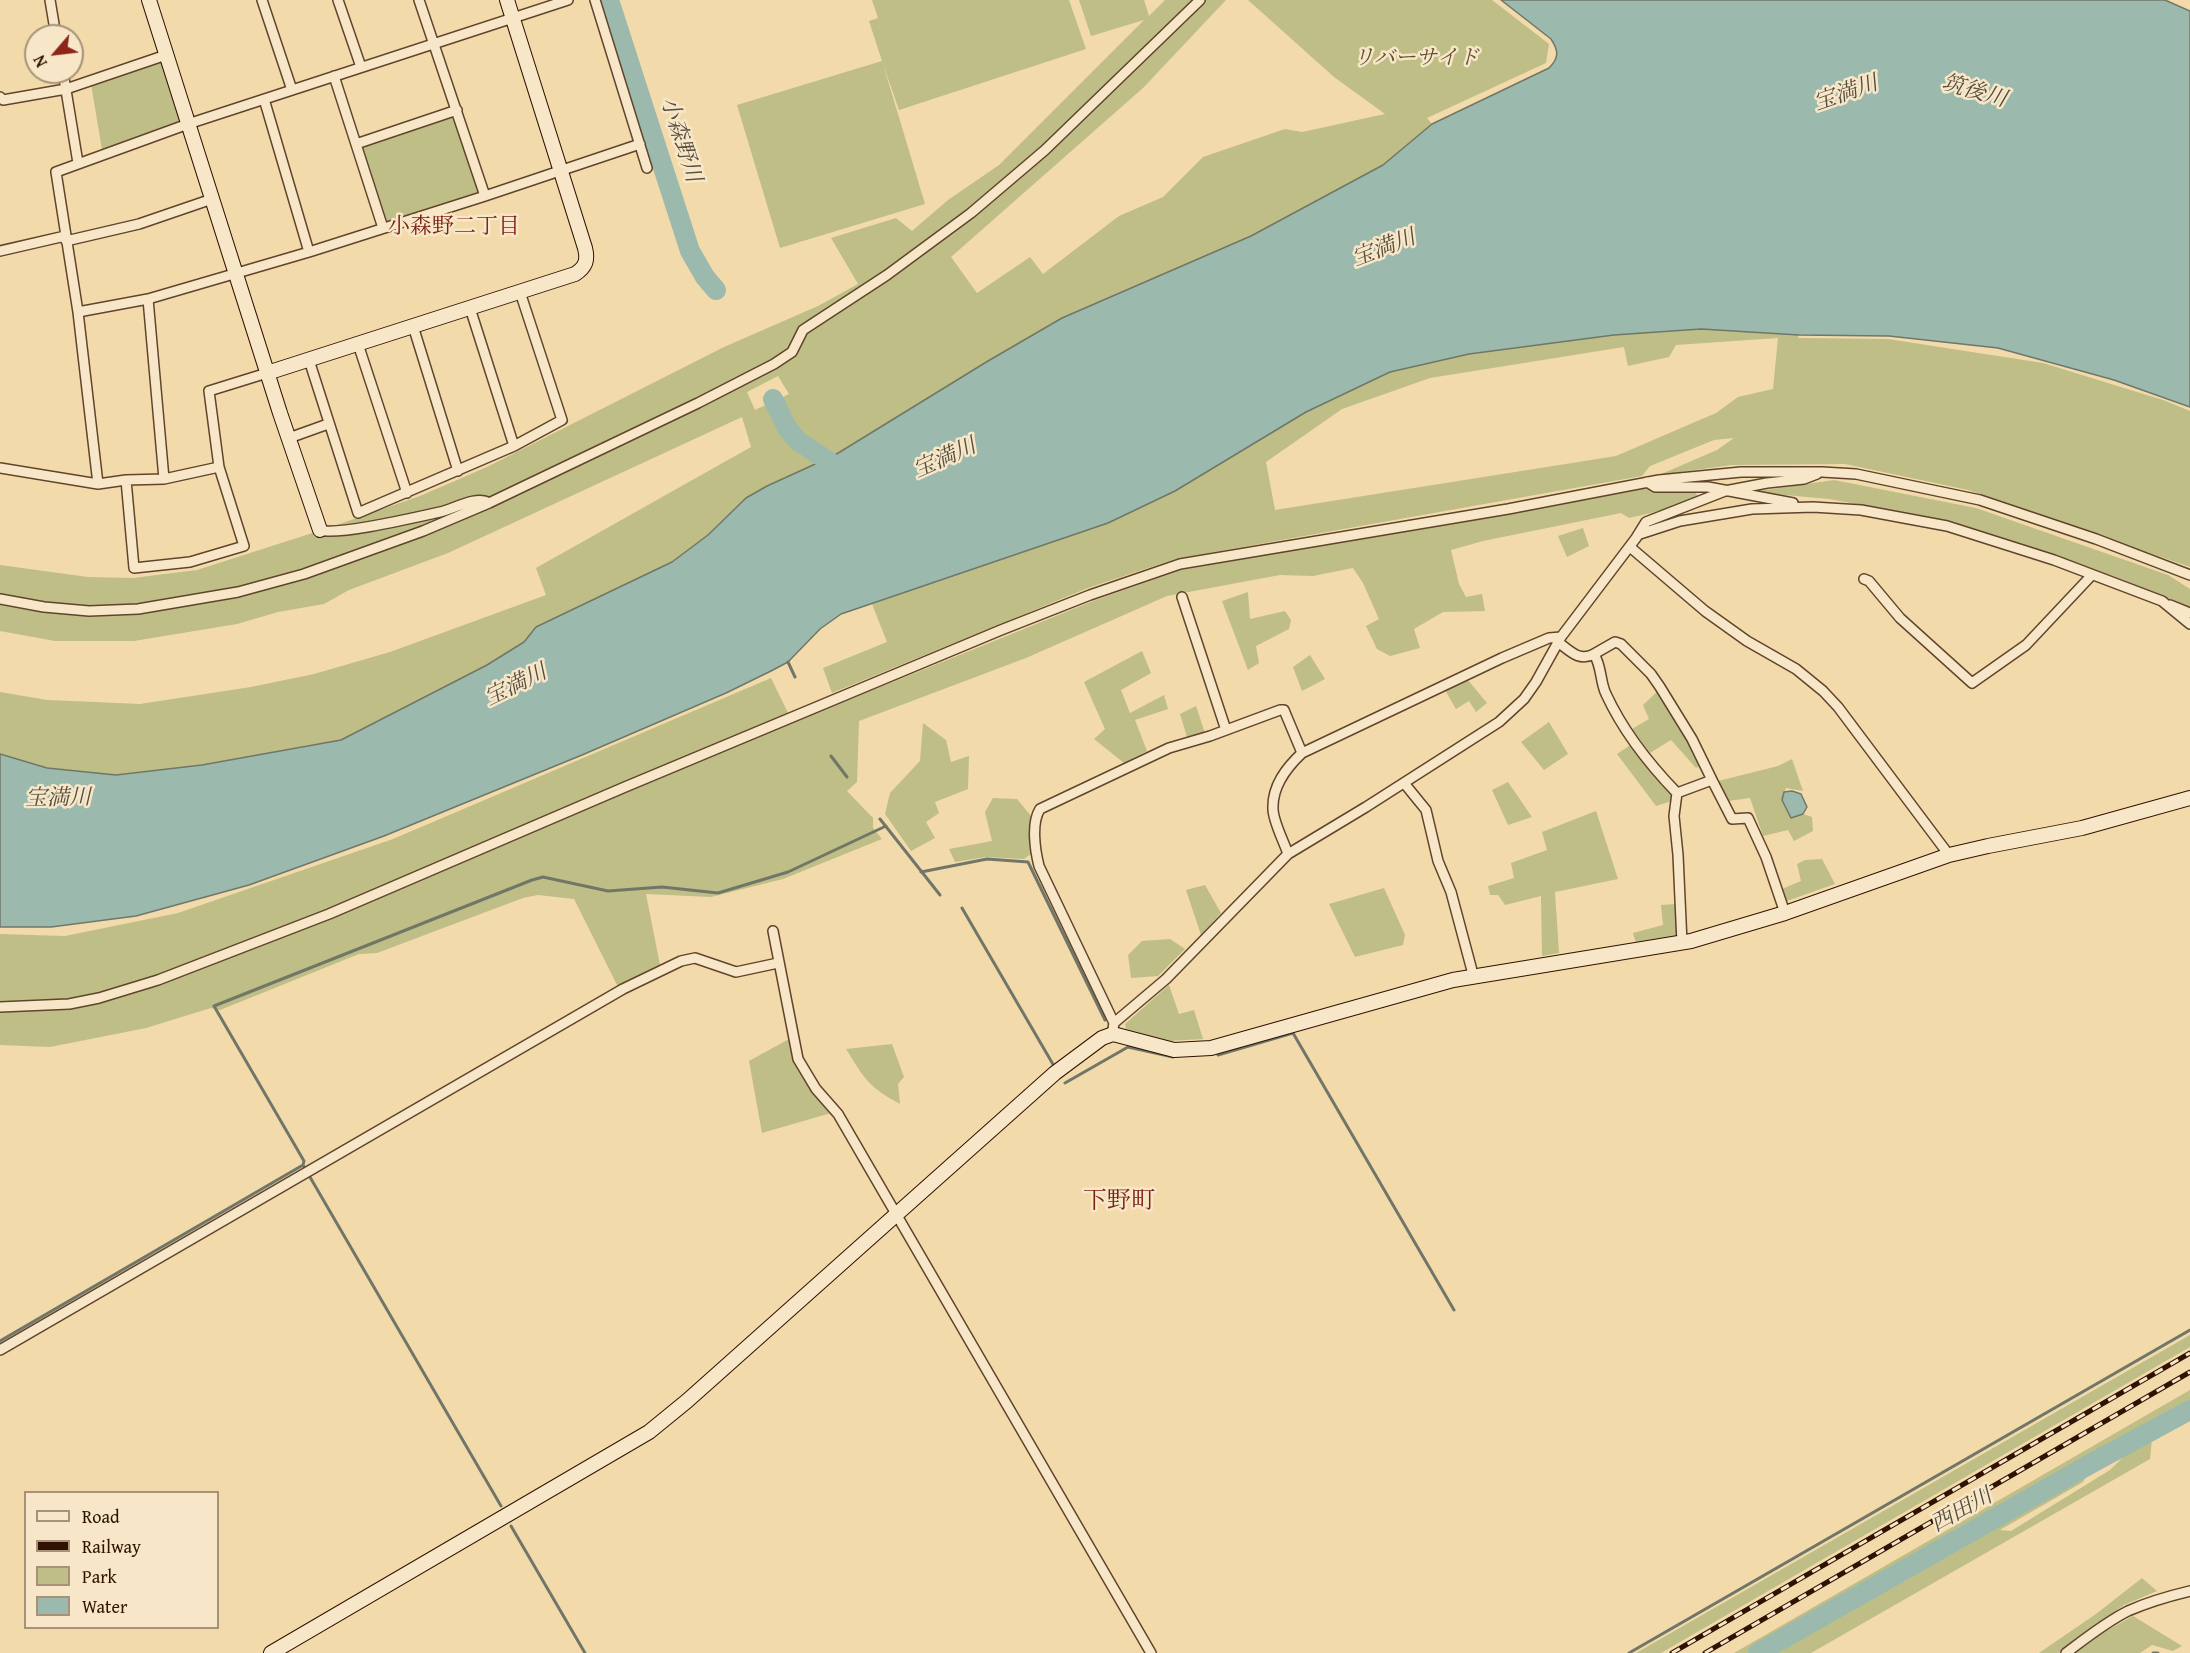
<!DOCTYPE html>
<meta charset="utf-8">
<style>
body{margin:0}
#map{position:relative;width:2190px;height:1653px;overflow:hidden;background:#f3daab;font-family:"Gentium Book Plus",serif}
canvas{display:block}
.legend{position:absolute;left:24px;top:1491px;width:195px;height:138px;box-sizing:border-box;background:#f7e7c8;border:2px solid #a79278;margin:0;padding:8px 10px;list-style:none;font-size:18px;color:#2f1201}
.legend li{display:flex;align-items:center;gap:12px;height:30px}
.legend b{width:30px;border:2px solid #a79278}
.north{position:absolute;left:24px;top:24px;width:60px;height:60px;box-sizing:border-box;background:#f7e7c8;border:2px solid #a79278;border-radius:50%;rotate:242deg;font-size:16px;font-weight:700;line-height:24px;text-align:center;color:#2f1201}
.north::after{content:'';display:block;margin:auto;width:21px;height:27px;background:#8f2418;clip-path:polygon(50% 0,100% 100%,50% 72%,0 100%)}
</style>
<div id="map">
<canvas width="2190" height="1653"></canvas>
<ul class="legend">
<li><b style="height:8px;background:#f7e7c8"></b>Road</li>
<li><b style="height:8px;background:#2f1201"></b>Railway</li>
<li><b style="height:16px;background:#bebe86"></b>Park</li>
<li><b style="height:16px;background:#9bbaad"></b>Water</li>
</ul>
<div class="north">N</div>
</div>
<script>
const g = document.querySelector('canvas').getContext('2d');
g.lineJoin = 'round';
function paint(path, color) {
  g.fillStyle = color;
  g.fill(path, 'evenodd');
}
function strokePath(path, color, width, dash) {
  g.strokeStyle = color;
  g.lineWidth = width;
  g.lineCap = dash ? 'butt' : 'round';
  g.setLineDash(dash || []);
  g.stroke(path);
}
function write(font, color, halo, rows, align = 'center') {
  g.font = font + ' "Gentium Book Plus","Noto Serif JP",serif';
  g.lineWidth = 5;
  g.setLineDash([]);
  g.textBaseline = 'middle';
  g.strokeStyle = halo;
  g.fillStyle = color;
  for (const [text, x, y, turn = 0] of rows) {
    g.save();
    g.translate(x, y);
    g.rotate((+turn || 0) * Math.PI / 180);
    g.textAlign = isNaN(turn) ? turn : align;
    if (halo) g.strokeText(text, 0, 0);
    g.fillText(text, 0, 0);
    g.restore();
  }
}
paint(new Path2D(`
 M 872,0 L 1069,0 L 1086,49 L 899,110 L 883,64 L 925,204 L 780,248 L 737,105 L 882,61 L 869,21 L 878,18 Z
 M 1079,0 L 1144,0 L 1149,16 L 1165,0 L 1226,0 L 1143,88 L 951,257 L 977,293 L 1030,257 L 1043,274 L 1119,216 L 1163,197 L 1203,157 L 1285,129 L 1302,132 L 1385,114 L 1334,77 L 1248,0 L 1492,0 L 1549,44 L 1546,63 L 1427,118 L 1432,124 L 1383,165 L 1251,236 L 1062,318 L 988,361 L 835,455 L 767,486 L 746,498 L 708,535 L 672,562 L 536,627 L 524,642 L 487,665 L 341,740 L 202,765 L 116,775 L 47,768 L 0,754 L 0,692 L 47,700 L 140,704 L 251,687 L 314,674 L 390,652 L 546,595 L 536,568 L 751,447 L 742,417 L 448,553 L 349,590 L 324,604 L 278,612 L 237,624 L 134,641 L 55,641 L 0,631 L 0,565 L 88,577 L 133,578 L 197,570 L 328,528 L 420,496 L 487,467 L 724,347 L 818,306 L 858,284 L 831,238 L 896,218 L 912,231 L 948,200 L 999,165 L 1144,20 L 1091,36 ZM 778,376 L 789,394 L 755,410 L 747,392 Z
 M 164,60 L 184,122 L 102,150 L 91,84 Z
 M 453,114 L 481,196 L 385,226 L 359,145 Z
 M 1701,329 L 1799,335 L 1798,338 L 1888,339 L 2043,363 L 2163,400 L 2190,411 L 2190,567 L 1968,490 L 1845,464 L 1732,465 L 1659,475 L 1717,450 L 1734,438 L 1714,440 L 1650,466 L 1642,476 L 1175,559 L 1088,588 L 832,693 L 823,668 L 887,642 L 872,604 L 1007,556 L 1108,523 L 1175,491 L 1306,412 L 1390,372 L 1469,354 L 1614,335 ZM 1778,338 L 1773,389 L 1738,397 L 1716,413 L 1616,456 L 1275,510 L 1266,462 L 1342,409 L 1430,378 L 1624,347 L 1628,366 L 1669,357 L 1676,345 Z
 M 1834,480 L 1976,508 L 2168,575 L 2190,589 L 2190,607 L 2113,576 L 1952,522 L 1829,499 L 1752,492 Z
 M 1648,488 L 1669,493 L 1694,492 L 1701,498 L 1651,513 L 1629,518 L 1621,513 L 1483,541 L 1451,550 L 1459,584 L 1466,597 L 1482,594 L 1485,611 L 1443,612 L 1414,629 L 1420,648 L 1390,656 L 1377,649 L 1366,626 L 1379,619 L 1363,583 L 1353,568 L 1313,576 L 1280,575 L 1167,596 L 1026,658 L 859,721 L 857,782 L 847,791 L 873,818 L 873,828 L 882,839 L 783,879 L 711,897 L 646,894 L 660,965 L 618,987 L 574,899 L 538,895 L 523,898 L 377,953 L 359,954 L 220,1010 L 211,1008 L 146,1028 L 50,1047 L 0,1045 L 0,934 L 65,936 L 178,913 L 393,839 L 771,678 L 788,713 L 774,719 L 779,728 L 1093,601 L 1181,570 Z
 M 1583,528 L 1589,546 L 1567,557 L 1558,536 Z
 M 1248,592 L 1250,619 L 1285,611 L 1291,620 L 1289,629 L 1256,646 L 1259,663 L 1248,670 L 1222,601 Z
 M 1142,651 L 1151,673 L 1121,690 L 1130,713 L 1164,695 L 1168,709 L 1135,720 L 1147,751 L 1124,763 L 1094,739 L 1105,729 L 1084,682 Z
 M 1310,655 L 1325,679 L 1302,691 L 1293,667 Z
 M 1467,679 L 1487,703 L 1476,712 L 1469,701 L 1456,709 L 1445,690 Z
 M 1659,690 L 1702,765 L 1696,768 L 1671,740 L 1650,753 L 1632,729 L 1649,719 L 1643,705 Z
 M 1196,706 L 1205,733 L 1187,737 L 1180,714 Z
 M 1549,722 L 1568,754 L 1544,770 L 1521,742 Z
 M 923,723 L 946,740 L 951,762 L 969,756 L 968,789 L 935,802 L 939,813 L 926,822 L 935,838 L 911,851 L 885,814 L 890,793 L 920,761 Z
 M 1632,744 L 1673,795 L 1672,801 L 1656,806 L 1617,754 Z
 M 1792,759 L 1803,791 L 1786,788 L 1782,800 L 1791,818 L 1803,814 L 1812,817 L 1813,831 L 1794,841 L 1788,830 L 1763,836 L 1750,798 L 1728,801 L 1718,781 L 1778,766 Z
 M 1508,782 L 1532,817 L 1508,825 L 1492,790 Z
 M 993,798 L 1017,799 L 1031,816 L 1031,854 L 1024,859 L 986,857 L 955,862 L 949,849 L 992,841 L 985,812 Z
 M 1596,811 L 1618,879 L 1555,892 L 1559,953 L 1542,956 L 1541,896 L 1505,905 L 1498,895 L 1490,895 L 1488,886 L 1514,878 L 1511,863 L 1547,850 L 1542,832 Z
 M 1822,859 L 1835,884 L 1787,901 L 1782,889 L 1801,881 L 1797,864 L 1805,860 Z
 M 1205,885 L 1221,913 L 1201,935 L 1186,890 Z
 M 1384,888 L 1405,935 L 1403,945 L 1355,957 L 1329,904 Z
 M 1677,904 L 1677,937 L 1636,943 L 1633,933 L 1663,925 L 1661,905 Z
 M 1170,939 L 1185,949 L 1158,976 L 1131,978 L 1128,955 L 1142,941 Z
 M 1169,985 L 1179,1014 L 1194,1010 L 1203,1039 L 1168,1041 L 1126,1029 L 1125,1024 Z
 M 789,1039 C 799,1073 808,1087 831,1113 L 762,1133 L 749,1061 Z
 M 892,1044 L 904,1077 L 898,1084 L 900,1104 C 867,1086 865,1079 846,1049 Z
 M 2190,1335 L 2190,1347 L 1661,1653 L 1636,1653 Z
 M 2190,1390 L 2190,1400 L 1748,1653 L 1734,1653 Z
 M 2152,1439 L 2150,1459 L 1811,1653 L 1768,1653 L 1971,1536 L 1991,1532 L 2001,1518 L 2092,1466 L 2083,1482 L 2000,1530 L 2011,1531 L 2110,1470 L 2123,1457 Z
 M 2142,1578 L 2157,1591 L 2124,1605 L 2059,1653 L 2039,1653 L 2096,1614 Z
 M 2133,1616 L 2182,1646 L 2173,1651 L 2152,1645 L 2140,1653 L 2076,1653 L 2099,1635 Z`), '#bebe86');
const water = new Path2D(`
 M 1501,0 L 2165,0 L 2190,11 L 2190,407 L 2114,380 L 1998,348 L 1889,336 L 1799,335 L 1701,329 L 1614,335 L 1469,354 L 1390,372 L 1306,412 L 1175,491 L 1108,523 L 841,614 L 820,629 L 788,662 L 771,671 L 726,693 L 582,755 L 384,836 L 249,885 L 136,916 L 51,927 L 0,927 L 0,754 L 47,768 L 116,775 L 202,765 L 341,740 L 487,665 L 524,642 L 536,627 L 672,562 L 708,535 L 746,498 L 767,486 L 835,455 L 988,361 L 1062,318 L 1251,236 L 1383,165 L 1432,124 L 1549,68 C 1559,58 1559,51 1551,39 Z
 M 1792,791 L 1801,794 L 1807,807 L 1803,814 L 1791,818 L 1782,800 L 1784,792 Z`);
paint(water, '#9bbaad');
strokePath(water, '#707768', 1.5);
strokePath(new Path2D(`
 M 788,662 L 795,677
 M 831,756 L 847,777
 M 880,819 L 940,895
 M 921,872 L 987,859 L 1028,862 L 1105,1020
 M 962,908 L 1054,1066
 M 1218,1055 L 1293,1033 L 1454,1310
 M 1065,1083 L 1128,1047 L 1173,1057
 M 303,1165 L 304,1161 L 214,1006 L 532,880 L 543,877 L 608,891 L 662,887 L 718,893 L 788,872 L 886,826
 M 0,1341 L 303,1165 L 501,1506
 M 511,1526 L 585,1653
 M 1629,1653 L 2190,1330
 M 2153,1653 L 2158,1653`), '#707768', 3);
strokePath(new Path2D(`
 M 609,0 L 690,251 L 705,277 L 716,290
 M 773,399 L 787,428 L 798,441 L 848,474
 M 1758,1653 L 2092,1463 L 2190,1410`), '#9bbaad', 20);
const street = new Path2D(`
 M 50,0 L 56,36
 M 262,0 L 292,90
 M 338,0 L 361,67
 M 419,0 L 485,196
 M 595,0 L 647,168
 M 63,72 L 78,163
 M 334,76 L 383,228
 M 0,97 L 3,100 L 66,89 L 166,55
 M 264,99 L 309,252
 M 356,144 L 457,110
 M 66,241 L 139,224 L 212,199
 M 0,251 L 65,236
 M 148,299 L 164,479
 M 470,308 L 514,446
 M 78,312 L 148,299 L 309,252 L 485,196 L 640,144
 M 413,326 L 458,471
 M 358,344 L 407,493
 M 309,360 L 358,513 L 514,446 L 562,420 L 520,292
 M 289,438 L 328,424
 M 0,468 L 98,484 L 126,480 L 164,479 L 219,467
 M 126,480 L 134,568 L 190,562 L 244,546 L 219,467 L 209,391 L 267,373
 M 1647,482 L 1655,487 L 1708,487 L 1793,503
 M 98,484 L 78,312 L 56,172 L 188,124 L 568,0
 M 320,530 C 337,536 417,517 440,512 C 454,509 476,495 489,503
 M 1640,534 L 1680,521 L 1752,509 L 1813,507 L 1861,510 L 1947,526 L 2054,560 L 2162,601 L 2190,624
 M 1630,547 L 1705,611 L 1747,641 L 1796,669 L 1823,691 L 1838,707 L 1949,855
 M 1864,579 L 1869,581 L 1900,618 L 1972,683 L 2026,645 L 2091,576
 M 1182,597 L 1226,730
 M 0,599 L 44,607 L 89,611 L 138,609 L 238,592 L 304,574 L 423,531 L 489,503 L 698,403 L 774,364 L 792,352 L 803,330 L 887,275 L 971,213 L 1045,150 L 1200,0
 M 2170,605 L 2190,613
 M 1558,642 C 1570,651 1579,662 1594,654 C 1602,667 1600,682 1606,694 C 1623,731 1649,764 1677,793 L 1712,780 L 1732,819 L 1748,818 L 1766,857 L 1785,913
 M 1594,654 L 1615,642 L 1621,644 L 1651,674 L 1660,687 L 1692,739 L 1712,780
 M 1404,783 L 1426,810 L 1438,861 L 1451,892 L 1474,978
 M 1677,793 L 1674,816 L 1678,855 L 1682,943
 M 1288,854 C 1284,842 1273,821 1273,809 C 1272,786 1286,768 1302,753 L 1502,658 L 1549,638 L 1561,637
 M 773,931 L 798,1059 L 816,1089 L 838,1114 L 1151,1653
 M 0,1007 L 69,1004 L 99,998 L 158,980 L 329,914 L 625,787 L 1001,630 L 1090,595 L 1180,564 L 1508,509 L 1659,480 L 1741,472 L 1822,472 L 1856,474 L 1980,500 L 2096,539 L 2190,575
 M 1114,1023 L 1166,979 L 1288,854 L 1366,807 L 1499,722 L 1524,699 L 1536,682 L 1561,637 L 1636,538 L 1646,522 L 1725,491 L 1767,483 L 1804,479 L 1817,474
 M 1113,1029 L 1114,1023 L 1039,866 C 1035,850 1031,823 1040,809 L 1169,748 L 1210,736 L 1280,710 L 1284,710 L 1302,753
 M 0,1350 L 623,989 L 681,961 L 695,958 L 736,972 L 778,963
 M 2066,1653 C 2086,1638 2106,1622 2128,1611 C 2148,1602 2169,1596 2190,1591`);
const secondary = new Path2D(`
 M 149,0 L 280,413 L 320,530
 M 267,373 L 575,274 C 586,267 588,260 585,248 L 507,0
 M 271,1653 L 649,1432 L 687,1401 L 1055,1073 L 1102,1038 L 1113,1034 L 1174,1050 L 1211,1048 L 1453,980 L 1691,941 L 1785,913 L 1949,855 L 1988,846 L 2082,828 L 2190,798`);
strokePath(street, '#60442c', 12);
strokePath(secondary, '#2f1201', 16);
strokePath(street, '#f7e7c8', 9);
strokePath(secondary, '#f7e7c8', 14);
const rail = new Path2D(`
 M 1672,1653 L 2190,1353
 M 1705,1653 L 2190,1372`);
strokePath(rail, '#2f1201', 5);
strokePath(rail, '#f7e7c8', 3, [9]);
write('italic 21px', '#614e30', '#f7e7c8', [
 ["リバーサイド",1416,59]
]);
write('italic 22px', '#554d3d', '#f7e7c8', [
 ["筑後川",1974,92,16],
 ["宝満川",1846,94,-19],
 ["小森野川",680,140,72],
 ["宝満川",1384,249,-21],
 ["宝満川",945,459,-24],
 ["宝満川",516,686,-26],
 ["宝満川",58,799,-1],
 ["西田川",1962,1511,-29]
]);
write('22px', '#7a1f14', '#f7e7c8', [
 ["小森野二丁目",454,227]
]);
write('24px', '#7a1f14', '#f7e7c8', [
 ["下野町",1119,1202]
]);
</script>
